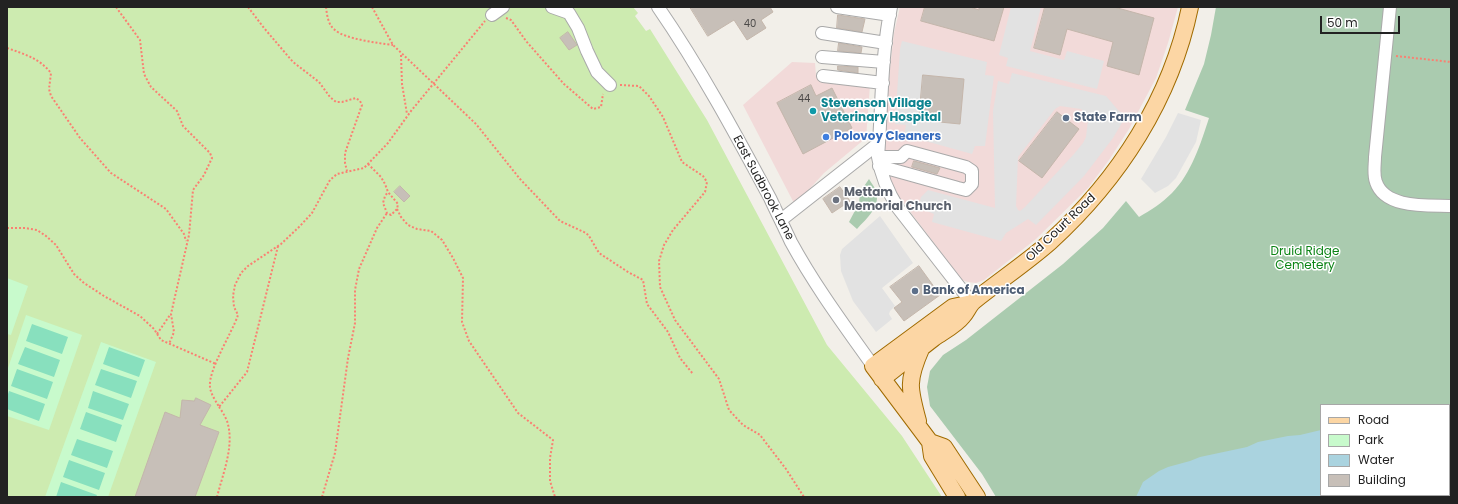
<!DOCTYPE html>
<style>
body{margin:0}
#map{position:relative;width:1458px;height:504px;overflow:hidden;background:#f2efe9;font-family:Poppins,sans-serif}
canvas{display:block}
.frame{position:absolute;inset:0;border:8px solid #222;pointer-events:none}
.legend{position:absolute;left:1320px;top:404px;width:130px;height:92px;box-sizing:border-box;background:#fff;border:1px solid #a7a7a7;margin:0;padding:5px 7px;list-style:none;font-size:12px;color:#222}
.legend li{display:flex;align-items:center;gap:8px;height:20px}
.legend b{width:20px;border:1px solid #a7a7a7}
.scale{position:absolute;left:1320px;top:16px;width:80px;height:18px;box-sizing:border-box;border:2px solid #222;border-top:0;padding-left:5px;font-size:12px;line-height:14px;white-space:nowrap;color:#222;-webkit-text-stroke:3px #fff;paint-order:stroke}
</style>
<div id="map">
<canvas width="1458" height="504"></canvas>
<div class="frame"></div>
<ul class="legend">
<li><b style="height:5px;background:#fcd6a4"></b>Road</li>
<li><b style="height:11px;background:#c8facc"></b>Park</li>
<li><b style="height:11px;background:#aad3df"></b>Water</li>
<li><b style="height:11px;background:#c7bfb8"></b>Building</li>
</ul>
<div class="scale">50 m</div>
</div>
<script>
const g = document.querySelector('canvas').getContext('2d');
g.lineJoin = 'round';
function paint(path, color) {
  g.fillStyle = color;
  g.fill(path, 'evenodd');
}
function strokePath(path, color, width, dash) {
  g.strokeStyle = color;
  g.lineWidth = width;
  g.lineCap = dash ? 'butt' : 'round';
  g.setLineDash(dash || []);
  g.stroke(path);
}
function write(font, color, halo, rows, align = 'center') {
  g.font = font + ' Poppins,sans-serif';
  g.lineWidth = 3;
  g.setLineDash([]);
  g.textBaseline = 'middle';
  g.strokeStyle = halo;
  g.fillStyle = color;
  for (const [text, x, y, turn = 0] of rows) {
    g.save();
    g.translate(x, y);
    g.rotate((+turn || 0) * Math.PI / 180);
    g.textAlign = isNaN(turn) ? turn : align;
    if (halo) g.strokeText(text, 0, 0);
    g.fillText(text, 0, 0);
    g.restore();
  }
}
paint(new Path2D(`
 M 900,7 L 1178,7 L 1168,43 L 1156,78 L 1129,129 L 1109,160 L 1088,188 L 1036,239 L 984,280 L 976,283 L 968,282 L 962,280 L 899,197 L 890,179 L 886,162 L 884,145 L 889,77 L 894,33 Z
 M 792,62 L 815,63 L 816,76 L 870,85 L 866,138 L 824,173 L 795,205 L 743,105 Z`), '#f2dad9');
paint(new Path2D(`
 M 7,7 L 633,7 L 638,13 L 635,16 L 646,31 L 650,29 L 707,120 L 827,345 L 902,436 L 942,497 L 7,497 Z`), '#cdebb0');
paint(new Path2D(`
 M 1216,7 L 1451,7 L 1451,497 L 996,497 L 982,474 L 930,406 L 927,387 L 930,371 L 943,355 L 966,340 L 1063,264 L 1103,228 L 1126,201 L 1139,217 C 1151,210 1162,203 1172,193 C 1191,174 1201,143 1209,118 L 1185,110 L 1204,64 L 1211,35 ZM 1321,405 L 1449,405 L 1449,495 L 1321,495 Z
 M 869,179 C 871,183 874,186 876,190 C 881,207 867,218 857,229 L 849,222 L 859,203 L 860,192 Z`), '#aacbaf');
paint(new Path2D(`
 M 7,278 L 28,286 L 11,335 L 7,334 Z
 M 26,315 L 82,335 L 49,430 L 7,416 L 7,371 Z
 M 101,342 L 156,362 L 108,497 L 45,497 Z`), '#c8facc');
paint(new Path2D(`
 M 32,324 L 68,337 L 62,354 L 26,341 Z
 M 25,347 L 60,360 L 54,377 L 18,364 Z
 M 109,347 L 145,360 L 139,377 L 103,364 Z
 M 17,369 L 53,382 L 47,399 L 11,386 Z
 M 101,369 L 137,381 L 131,398 L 95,385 Z
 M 9,391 L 45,404 L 39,421 L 7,409 L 7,397 Z
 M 93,391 L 129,404 L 123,420 L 88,408 Z
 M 86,412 L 122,425 L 116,442 L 80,429 Z
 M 77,439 L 113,451 L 107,468 L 71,455 Z
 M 69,460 L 105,473 L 99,490 L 63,477 Z
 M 61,482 L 97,495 L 96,497 L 56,497 Z`), '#88e0be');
paint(new Path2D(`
 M 1011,7 L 1041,7 L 1030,51 L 1064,60 L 1067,51 L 1104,61 L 1097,89 L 1006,66 L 1008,58 L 999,55 Z
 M 902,41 L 987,62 L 985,75 L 994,76 L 985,146 L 975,146 L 972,154 L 904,135 L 906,125 L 895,124 L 900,49 ZM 924,75 L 964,79 L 960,123 L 919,120 Z
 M 1012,73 L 1106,96 L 1118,110 L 1126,116 L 1113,138 L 1084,176 L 1036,225 L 1028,219 L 1006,233 L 1001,241 L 932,222 L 934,214 L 918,207 L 921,197 L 928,190 L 995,208 L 993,111 L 998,81 L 1009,84 ZM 1060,106 L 1081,109 L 1086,114 L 1088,120 L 1086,137 L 1083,143 L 1074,154 L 1025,207 L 1020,211 L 1018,210 L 1016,206 L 1018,157 L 1055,109 Z
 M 1178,113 L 1201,120 L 1196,142 L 1176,178 L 1168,186 L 1155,193 L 1141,179 L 1166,137 Z
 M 880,216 L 913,263 L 882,288 L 895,306 L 890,311 L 889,314 L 892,319 L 876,332 L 853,301 L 841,271 L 840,255 L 842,249 Z`), '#e2e2e2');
paint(new Path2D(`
 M 1321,430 L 1321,495 L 1428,495 L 1417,497 L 1136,497 L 1143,482 L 1159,471 L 1168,467 L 1190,461 L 1200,457 L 1247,447 L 1258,442 L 1288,436 L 1300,435 Z`), '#aad3df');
const building = new Path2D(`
 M 690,7 L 770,7 L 773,12 L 761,20 L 766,28 L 747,40 L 734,20 L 708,36 Z
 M 925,7 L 970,7 L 979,10 L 979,7 L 1004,7 L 994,41 L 921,21 Z
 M 1045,7 L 1114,7 L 1154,18 L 1139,75 L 1107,66 L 1113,42 L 1067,29 L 1060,55 L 1034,48 Z
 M 838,15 L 865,19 L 862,32 L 837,28 Z
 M 568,32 L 577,45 L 569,50 L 560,38 Z
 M 839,43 L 862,47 L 861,53 L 838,51 Z
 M 838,66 L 858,67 L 858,73 L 838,70 Z
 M 923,75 L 964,79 L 960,124 L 919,120 Z
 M 811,85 L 816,96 L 832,88 L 852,128 L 803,154 L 777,103 Z
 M 1057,112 L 1079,129 L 1042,178 L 1019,161 Z
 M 914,161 L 940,168 L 937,174 L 912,167 Z
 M 400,186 L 410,196 L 404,202 L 394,192 Z
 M 840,187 L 850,201 L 832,213 L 823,199 Z
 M 919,266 L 940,295 L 904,321 L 894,308 L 902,302 L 890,287 Z
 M 196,398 L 211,405 L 200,425 L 219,432 L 195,497 L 135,497 L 165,412 L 180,418 L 182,400 L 194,401 Z`);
paint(building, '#c7bfb8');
strokePath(building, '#c4b6ab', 1);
const minor = new Path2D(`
 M 552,7 L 569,13 L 578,28 L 587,51 L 597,72 L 610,85
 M 658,7 C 700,68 735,133 770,198 C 777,213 784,227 791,242 C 815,286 844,325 873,366
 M 837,7 L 890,15
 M 891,7 C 881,56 882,107 878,157 C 881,176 888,192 898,208 L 972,303
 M 1390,7 L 1375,157 C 1375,165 1373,174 1376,182 C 1385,209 1428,205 1451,206
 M 492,15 L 503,7
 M 822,33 L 886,43
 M 822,57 L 884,62
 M 823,76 L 883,83
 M 878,157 L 901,157 L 907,151 L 966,167 L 972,171 L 972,184 L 966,190 L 958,188 L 879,166
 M 781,220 L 879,143`);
const major = new Path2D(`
 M 882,379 C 900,365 917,351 934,338 C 944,331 956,325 963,316 C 967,312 969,305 974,301 C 999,281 1026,263 1050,242 C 1119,179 1171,99 1190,7
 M 918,421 C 909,388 907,381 921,349
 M 930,442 L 944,447 L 977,497
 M 957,497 L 932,456 L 930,442 L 873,366 L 953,307 L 972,303`);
strokePath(minor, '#a9a9a9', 14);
strokePath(major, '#a06b00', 18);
strokePath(new Path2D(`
 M 116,7 L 140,40 L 144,74 L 151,87 L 177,111 L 183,126 L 210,153 L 212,158 L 204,175 L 193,190 L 189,235 L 171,314 L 174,332 L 169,344
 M 248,7 L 264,28 L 293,62 L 319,82 L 330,97 L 336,102 L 342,102 L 356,98 L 360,101 L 362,105 L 345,153 L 345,163 L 347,171
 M 326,7 C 327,15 328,25 335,30 C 345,39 378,43 393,45
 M 372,7 L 393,45 L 476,124 L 520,179 L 560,221 L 586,233 L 589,236 L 599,253 L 628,272 L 643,280 L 647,304 L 668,332 L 680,358 L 693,374
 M 506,18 L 511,20 L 526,41 L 564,84 L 593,109 L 601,107 L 603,94
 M 7,48 C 24,54 39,58 51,73 L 49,89 L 51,96 L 80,138 L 111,173 L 166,209 L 184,234 L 186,241
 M 401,55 L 402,84 L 407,114
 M 1396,56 L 1451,62
 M 620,85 L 639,86 L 649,96 L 663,117 L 682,162 L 703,176 L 707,182 L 705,192 L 673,230 L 664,245 L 659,261 L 660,287 L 675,320 L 719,379 L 729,410 L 743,425 L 760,435 L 786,469 L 804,497
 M 368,164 L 381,177 L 385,184 L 388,192 L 398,204 L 397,209 L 391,215 L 387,213 L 383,203 L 385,196 L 388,192
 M 397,209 L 401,217 L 408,225 L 417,229 L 431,231 L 442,240 L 453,258 L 463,278 L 462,322 L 469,341 L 518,413 L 553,440 L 550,458 L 550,481 L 555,497
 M 7,228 L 25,228 L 37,230 L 46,236 L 56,245 L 74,274 L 84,283 L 104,296 L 140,316 L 154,329 L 161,340 L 216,364
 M 278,246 L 247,372 L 219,407 C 216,401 211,395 210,387 C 208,370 232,333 238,315 L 234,307 L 233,296 L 235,285 L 241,273 L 248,266 L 281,244 L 300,226 L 312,213 L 330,180 L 337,174 L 364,168 L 388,143 L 411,111 L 485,21
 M 157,334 L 170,315
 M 217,497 C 223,473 235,445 227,421 C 225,416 222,411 219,407
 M 322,497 L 335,453 L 348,358 L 355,323 L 355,290 L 359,269 L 377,228 L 387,213`), '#fa8072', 2, [2, 2]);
strokePath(minor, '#fff', 12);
strokePath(major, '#fcd6a4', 16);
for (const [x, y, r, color] of [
 [813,111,4,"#0f9aa8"],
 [1066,118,4,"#5c6f8a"],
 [826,137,4,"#3f7fe0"],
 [836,200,4,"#6b7280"],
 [915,291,4,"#5c6f8a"]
]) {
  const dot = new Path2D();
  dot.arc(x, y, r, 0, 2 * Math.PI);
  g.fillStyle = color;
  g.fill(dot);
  strokePath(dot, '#fff', 1.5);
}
write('10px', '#4b4948', null, [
 ["40",750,24],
 ["44",804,99]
]);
write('bold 12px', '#0d838f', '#fff', [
 ["Stevenson Village",821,104],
 ["Veterinary Hospital",821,118]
], 'left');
write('bold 12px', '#4e5e75', '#fff', [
 ["State Farm",1074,118],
 ["Bank of America",923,291]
], 'left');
write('bold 12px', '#366cbe', '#fff', [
 ["Polovoy Cleaners",834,137]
], 'left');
write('12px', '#222', '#fff', [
 ["East Sudbrook Lane",763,188,62],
 ["Old Court Road",1061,228,-44]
]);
write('bold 12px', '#5b616d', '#fff', [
 ["Mettam",844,193],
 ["Memorial Church",844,207]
], 'left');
write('12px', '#0c8416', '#fff', [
 ["Druid Ridge",1305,252],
 ["Cemetery",1305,266]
]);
</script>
